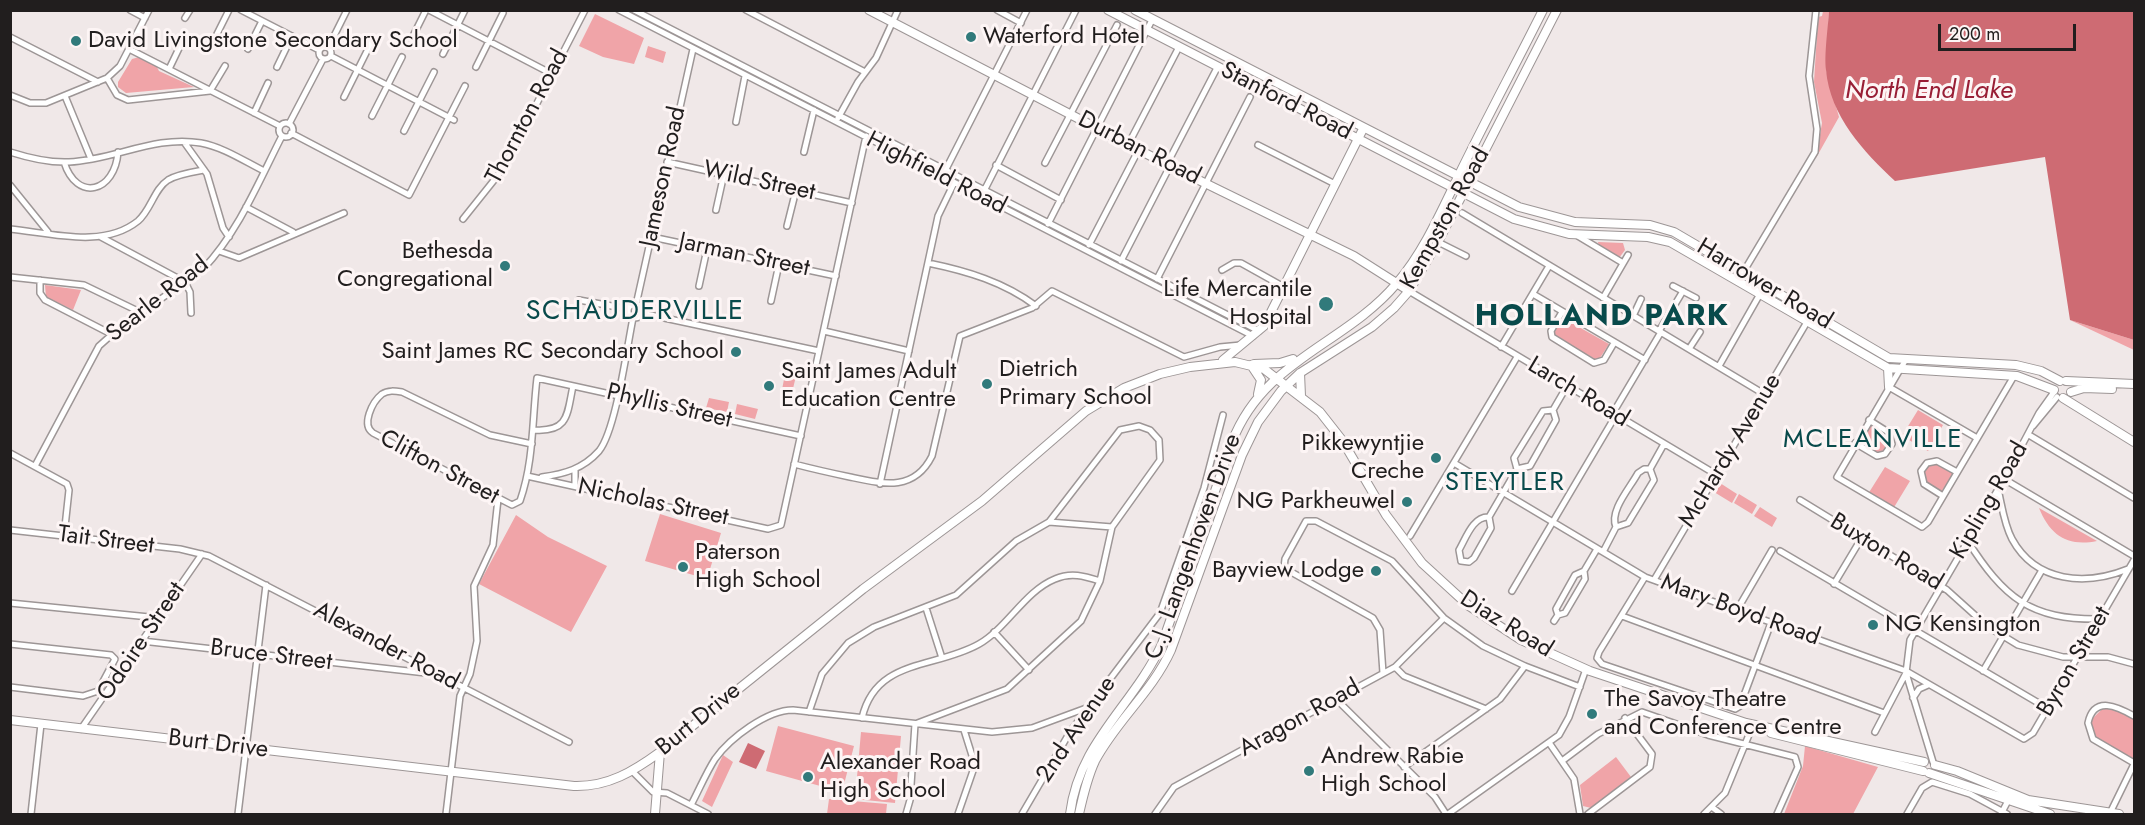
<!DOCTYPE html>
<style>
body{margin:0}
#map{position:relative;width:2145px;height:825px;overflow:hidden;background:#f0e8e8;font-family:Jost,sans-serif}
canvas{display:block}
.frame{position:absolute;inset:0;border:12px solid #211e1e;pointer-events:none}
.scale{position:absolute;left:1938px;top:24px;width:138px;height:27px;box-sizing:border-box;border:3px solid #211e1e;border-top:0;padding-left:8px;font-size:18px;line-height:21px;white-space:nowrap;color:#211e1e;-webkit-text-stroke:4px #fdf5f5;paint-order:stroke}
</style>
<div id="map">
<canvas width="2145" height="825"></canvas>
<div class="frame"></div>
<div class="scale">200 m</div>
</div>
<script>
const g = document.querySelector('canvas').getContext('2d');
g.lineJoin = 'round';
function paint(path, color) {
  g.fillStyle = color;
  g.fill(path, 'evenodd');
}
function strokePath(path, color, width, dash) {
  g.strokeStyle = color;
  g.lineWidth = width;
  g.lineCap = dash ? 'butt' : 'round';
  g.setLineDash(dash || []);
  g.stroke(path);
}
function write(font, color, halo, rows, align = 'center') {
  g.font = font + ' Jost,sans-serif';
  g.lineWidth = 6;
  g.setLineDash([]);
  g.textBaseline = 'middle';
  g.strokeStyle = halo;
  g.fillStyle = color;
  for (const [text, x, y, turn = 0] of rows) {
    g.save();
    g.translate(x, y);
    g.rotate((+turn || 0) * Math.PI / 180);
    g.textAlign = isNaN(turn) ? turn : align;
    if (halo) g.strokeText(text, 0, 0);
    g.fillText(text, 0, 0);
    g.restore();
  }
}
paint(new Path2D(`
 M 1823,11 L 1829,11 L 1826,70 L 1839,117 L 1816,158 L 1822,123 L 1814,82 L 1818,17 L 1822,16 Z
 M 595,14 L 644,38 L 634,64 L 603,57 L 579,46 Z
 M 648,46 L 666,52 L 663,63 L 645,57 Z
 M 139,57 L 157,67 L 159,71 L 194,87 L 126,93 L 118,87 L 118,82 L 132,59 Z
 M 1598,242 L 1623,243 L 1625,250 L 1619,258 L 1599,246 Z
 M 45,285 L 81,290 L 73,310 L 46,297 Z
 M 1563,318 L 1609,344 L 1598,361 L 1555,336 L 1554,333 Z
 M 2070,320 L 2134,340 L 2134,350 Z
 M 785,374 L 796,376 L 791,397 L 781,395 Z
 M 709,398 L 729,402 L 727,412 L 706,408 Z
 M 737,404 L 758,409 L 755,419 L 735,414 Z
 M 1918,410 L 1943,425 L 1928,451 L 1902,436 Z
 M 1869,425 L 1888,434 L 1891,443 L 1886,452 L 1875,454 L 1860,445 L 1859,441 Z
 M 1937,463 L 1952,471 L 1953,475 L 1941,492 L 1925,483 L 1922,473 L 1927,465 Z
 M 1885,467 L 1910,481 L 1893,509 L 1868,494 Z
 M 1720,483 L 1737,494 L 1732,503 L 1714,492 Z
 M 1739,494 L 1757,505 L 1752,514 L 1734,503 Z
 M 1760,507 L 1777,518 L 1772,527 L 1754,516 Z
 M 2039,508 L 2097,541 C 2067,547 2050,535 2039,508 Z
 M 660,514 L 721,533 L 707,579 L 645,561 Z
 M 516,515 L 548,537 L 607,566 L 571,632 L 479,584 Z
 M 2103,708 L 2115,708 L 2134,719 L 2134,759 L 2093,736 L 2091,720 Z
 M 778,726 L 854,746 L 842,792 L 766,771 Z
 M 861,732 L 901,736 L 895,803 L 855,799 Z
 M 1805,746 L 1878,767 L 1853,814 L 1784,814 L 1803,766 Z
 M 723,755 L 733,762 L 712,807 L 702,801 Z
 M 1616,757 L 1631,777 L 1591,808 L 1583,806 L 1580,785 Z
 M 829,799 L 887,804 L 886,814 L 827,814 Z`), '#f0a4a8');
paint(new Path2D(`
 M 1829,11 L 2134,11 L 2134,340 L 2070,320 L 2045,157 L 1895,181 C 1864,152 1830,116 1826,70 C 1824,55 1828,28 1829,11 Z
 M 748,743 L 765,751 L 756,769 L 739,762 Z`), '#ce6b73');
const street = new Path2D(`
 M 130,10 L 145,18
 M 241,10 L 319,50
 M 429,10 L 552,74
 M 619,10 L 1253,336
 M 634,10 L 1259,331
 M 746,10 L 865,72
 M 997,10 L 1021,23
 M 185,18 L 190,10
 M 216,36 L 229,10
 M 413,36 L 426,10
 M 10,37 L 98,82
 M319 53a6 6 0 1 1 12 0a6 6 0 1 1-12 0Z
 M 328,48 L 347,10
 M 129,49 L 280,126
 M 248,49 L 262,21
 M 443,54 L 465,10
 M 331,56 L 454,120
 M 277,67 L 292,36
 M 476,67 L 503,13
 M 169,69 L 183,40
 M 107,78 L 117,95 L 128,100 L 210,91 L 225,66
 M 10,95 L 30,103 L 46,103 L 107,78 L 120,66 L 149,10
 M 65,96 L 91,159
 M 344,97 L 373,39
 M 254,113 L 268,83
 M 372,116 L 402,57
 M 838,118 L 858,82 L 876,58 L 898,10
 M 736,122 L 745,76
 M279 130a7 7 0 1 1 14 0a7 7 0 1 1-14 0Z
 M 289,124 L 323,59
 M 404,131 L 434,72
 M 291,133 L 409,195 L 465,86
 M 184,142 L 207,174 L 223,228 L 229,237
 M 1129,143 L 1179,47
 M 1258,145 L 1335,184
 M 10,152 C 29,158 50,163 69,162 C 115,160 154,135 201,143 C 223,147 244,161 264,171
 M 804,152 L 814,110
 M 64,162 C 77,203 115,192 118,152
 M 667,162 L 852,203
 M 1045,163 L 1117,25
 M 1167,164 L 1218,66
 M 996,165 L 1061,200
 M 945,171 L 1027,10
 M 10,185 L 48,232
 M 984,191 L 1076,10
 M 246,207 L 293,232
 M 716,210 L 724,174
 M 1462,213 L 1764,394
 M 463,219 L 503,169 L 585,10
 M 1048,224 L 1152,20
 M 787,226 L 796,190
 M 10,229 C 51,233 103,249 138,221 C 151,210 154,189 168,180 C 178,174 193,172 204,170
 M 1578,236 L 1623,263
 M 101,237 L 185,282 L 190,292 L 191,313
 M 652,237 L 836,276
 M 1438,242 L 1466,256
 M 1089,245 L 1139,149
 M 219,251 L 239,258 L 344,213
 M 1121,261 L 1170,166
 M 928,263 C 967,271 1004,282 1036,306
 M 1222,270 L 1234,263 L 1241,263 L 1284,287
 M 10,277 L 84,285 L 142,313
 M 1157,279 L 1250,97
 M 40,280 L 40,293 L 45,300 L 111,334
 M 1738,281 L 1815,152 L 1817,129 L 1809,76 L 1816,10
 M 699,286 L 707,249
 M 1673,286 L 1696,298
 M 1409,291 L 1717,475
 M 1533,294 L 1645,360
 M 1603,298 L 1628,255
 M 579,300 L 628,309
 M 771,301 L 779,264
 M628 311a7 7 0 1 1 14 0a7 7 0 1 1-14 0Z
 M 636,305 L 693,49
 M 1562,312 L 1551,331 L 1552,337 L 1594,363 L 1604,360 L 1614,343
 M 641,313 L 819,351
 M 1633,316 L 1641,299
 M 824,331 L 909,351
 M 1659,331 L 1683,291
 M 1501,347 L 1549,266
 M 1689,349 L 1700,332
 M 1905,361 L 1837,477 L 1922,527 L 1928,522 L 2014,376
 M 1719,366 L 1760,294
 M 1889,387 L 1977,438
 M 1553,410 L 1567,386
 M 1613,413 L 1661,332
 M 2033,426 L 2057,397
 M 535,430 C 569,432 567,414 573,386
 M 2029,435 L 2134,498
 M 1855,443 L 1877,456 L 1885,454 L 1892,444 L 1888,432 L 1869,420
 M 532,444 L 490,435 L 402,392 C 395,391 388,390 382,394 C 372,402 361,425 373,433 L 512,505 L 520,501 C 534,461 532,420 537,378 L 801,436
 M 10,453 L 67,484 L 69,490 L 64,536
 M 1454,463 L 1645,577 L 1906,671 L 2024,739 L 2033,733 L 2134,560
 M 794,464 C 813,469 831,473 850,477 C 883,484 914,492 932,456 L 960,336 L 1032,308 L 1052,291 L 1184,357 L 1220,347 L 1241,345
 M 35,466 L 99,346 L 117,330 L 203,269 C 239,231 259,181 282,136
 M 1517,469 L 1514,458 L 1543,411 L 1553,410
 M 1517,469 L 1530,466 L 1556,420 L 1553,410
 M 1650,469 L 1664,444
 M 575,470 L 575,486
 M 527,476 L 768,529 L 781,525 L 866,136
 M 542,477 C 564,474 583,469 599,451 C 616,430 627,347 633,318
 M 2004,479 L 2134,556
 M 880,484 L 938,216 L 954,183
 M 1998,489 C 2002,506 2004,524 2012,539 C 2036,583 2086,586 2128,569
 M 1943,496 L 1924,484 L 1921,471 L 1927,463 L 1937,461 L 1957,472
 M 1800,500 L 1947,590 L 1987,626 L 2018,645 L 2063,657 L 2108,657 L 2134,664
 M 1049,522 L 1112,527
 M 1616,527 L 1628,523 L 1654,480 L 1650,469
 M 10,530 L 180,549 L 209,556 L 569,742
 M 1410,536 L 1517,357
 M 1967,540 C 2004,598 2030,620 2100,619
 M 1780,551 L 2047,708
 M 1603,552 L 1616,527 C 1609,511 1630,488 1638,473 L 1644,469 L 1650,469
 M 1461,561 L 1469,562 L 1474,558 L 1491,528 L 1489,517 L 1517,469
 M 1461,561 L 1459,550 C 1466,538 1473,516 1489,517
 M 1645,577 L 1599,652 L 1597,658 L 1602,664 L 1735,709 L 1740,706 L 1771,623
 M 1654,580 L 1807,322
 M 1834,584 L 1861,539
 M 1512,591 L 1616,415
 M 10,603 L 149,617 L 155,621
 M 926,608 L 942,658
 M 1737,610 L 1772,550
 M 1558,615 L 1565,613 L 1585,579 L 1584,571 L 1597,549
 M 1622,616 L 1884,713
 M 1554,621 L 1558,615 L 1556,609 L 1575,575 L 1584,571
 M 994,632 L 1029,670
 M 142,641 L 435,674
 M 10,644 L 111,655 L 115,659 L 98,691 L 83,696 L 10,687
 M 1395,667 L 1404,676 L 1486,709
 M 1983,671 L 2042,570
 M 1383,673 L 1380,630 L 1373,618 L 1284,568 L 1285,559 L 1306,521 L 1316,521 L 1392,561 L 1444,618 L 1483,646 L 1525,666 L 1580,687
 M 1913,698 L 1919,689 L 1928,685
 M 1336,699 L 1435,797 L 1446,814
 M 809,712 L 822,674 L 848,643 L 874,627 L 956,595 L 1016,541 L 1049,522 L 1120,430 L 1139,426 L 1150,430 L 1159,440 L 1160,460 L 1112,527 L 1100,581 L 1081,621 L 1007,689 L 915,724 L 910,800 L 906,814
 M 2134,716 C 2118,707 2094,695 2088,723 L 2093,739 L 2134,763
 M 862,718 C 876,658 935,669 979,644 C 1007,628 1025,591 1055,579 C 1071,572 1084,576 1100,581
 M 81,729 L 202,554
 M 1875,732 L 1906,673
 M 1550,744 L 1574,779 L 1580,814
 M 1562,761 L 1598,734 L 1642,712 L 1708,735 L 1795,757 L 1798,767 L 1777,814
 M 1933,762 L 1906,673 L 1910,640 L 2004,479 L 2039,413 L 2054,392
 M 1404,767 L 1500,699 L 1525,666
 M 632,771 L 653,792 L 667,793 L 708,814
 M 691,805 C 699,790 706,773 715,759 C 730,738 767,710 793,710 L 992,732 L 1032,728 L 1089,707
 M 1713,808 L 1721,814
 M 2110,813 L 2134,764
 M 31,814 L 41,724
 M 238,814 L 266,585
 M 446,814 L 460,696 L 470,674 L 477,641 L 474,586 L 493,545 L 498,499
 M 958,814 L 975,765 L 964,730
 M 1022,814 L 1070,732 L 1160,613 L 1204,488 L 1223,415
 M 1155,814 L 1174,787 L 1395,667 L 1444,618
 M 1448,814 L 1559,735 L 1569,717 L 1586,669
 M 1588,814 L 1650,767 L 1652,754 L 1625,718
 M 1704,814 L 1725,793 L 1753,725
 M 1907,814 L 1922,788 L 1932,782 L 1970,794 L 2007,814
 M 2001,814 L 2010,797`);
const secondary = new Path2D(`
 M 869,10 L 1170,166 L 1354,256 L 1409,291
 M 1108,10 L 1514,219 L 1569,234 L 1648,237 L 1670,242 L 1888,368 L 2017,376 L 2054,390
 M 1135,10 L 1519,207 L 1575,222 L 1650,225 L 1674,232 L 1889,358 L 2016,365 L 2041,371 L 2060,381
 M 1223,360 L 1264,326 L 1363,129
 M 1254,364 L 1280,363 L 1293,359
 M 1251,365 L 1261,380 L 1258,394
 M 1888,368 L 1889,387
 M 1300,373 L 1301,396
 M 2066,381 L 2134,384
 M 2071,392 L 2084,388 L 2112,389
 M 2063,398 L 2134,442
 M 10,720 L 574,786 C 608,787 634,771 660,752 L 863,589 L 982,501 L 1086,411 L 1124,388 L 1160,374 L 1190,367 L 1235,362 L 1264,369 L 1320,412 L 1342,440 L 1386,515 L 1422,563 L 1469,606 L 1521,640 L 1590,671 L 1746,723 L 1924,762
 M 1771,733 L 1923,771
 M 1935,765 L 1957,771 L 2028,800 L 2119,814
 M 1929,773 L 2050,814
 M 655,814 L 660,752
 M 1070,814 C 1079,742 1133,706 1162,644 L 1232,442 C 1264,359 1345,345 1397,283 C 1423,253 1441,212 1458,177 C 1485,121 1515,66 1543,10
 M 1079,814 C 1083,796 1087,778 1095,761 C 1116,721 1152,692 1171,650 L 1242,455 L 1258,422 L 1281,391 L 1300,373 L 1372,327 L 1394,308 L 1409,291 L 1438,242 L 1557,10`);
strokePath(street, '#9d9696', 8);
strokePath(secondary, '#9d9696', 10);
strokePath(street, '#fff', 5);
strokePath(secondary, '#fff', 8);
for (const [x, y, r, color] of [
 [971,37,6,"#317a7b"],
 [76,41,6,"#317a7b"],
 [505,266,6,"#317a7b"],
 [1326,304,8,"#317a7b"],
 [736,352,6,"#317a7b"],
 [987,384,6,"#317a7b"],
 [769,386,6,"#317a7b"],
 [1436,458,6,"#317a7b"],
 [1407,502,6,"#317a7b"],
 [683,567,6,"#317a7b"],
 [1376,571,6,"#317a7b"],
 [1873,625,6,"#317a7b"],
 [1592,714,6,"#317a7b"],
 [1309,771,6,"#317a7b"],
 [808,777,6,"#317a7b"]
]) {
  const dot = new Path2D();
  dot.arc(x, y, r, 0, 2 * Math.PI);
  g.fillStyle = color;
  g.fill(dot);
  strokePath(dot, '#fdf5f5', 2);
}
write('24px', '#211e1e', '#fdf5f5', [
 ["Waterford Hotel",983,37],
 ["David Livingstone Secondary School",88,41],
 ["Bethesda",493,252,"right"],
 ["Congregational",493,280,"right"],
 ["Life Mercantile",1312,290,"right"],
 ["Hospital",1312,318,"right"],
 ["Saint James RC Secondary School",724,352,"right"],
 ["Dietrich",999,370],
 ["Primary School",999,398],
 ["Saint James Adult",781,372],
 ["Education Centre",781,400],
 ["Pikkewyntjie",1424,444,"right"],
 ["Creche",1424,472,"right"],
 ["NG Parkheuwel",1395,502,"right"],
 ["Paterson",695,553],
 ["High School",695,581],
 ["Bayview Lodge",1364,571,"right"],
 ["NG Kensington",1885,625],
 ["The Savoy Theatre",1604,700],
 ["and Conference Centre",1604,728],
 ["Andrew Rabie",1321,757],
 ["High School",1321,785],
 ["Alexander Road",820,763],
 ["High School",820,791]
], 'left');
write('24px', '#211e1e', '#fdf5f5', [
 ["Stanford Road",1286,102,27],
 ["Thornton Road",528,117,-62],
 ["Durban Road",1139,149,27],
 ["Highfield Road",936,174,27],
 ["Jameson Road",664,177,-78],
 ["Wild Street",759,182,12],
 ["Kempston Road",1446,219,-61],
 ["Jarman Street",744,256,12],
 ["Harrower Road",1764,285,31],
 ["Searle Road",158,300,-38],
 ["Larch Road",1578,393,31],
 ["Phyllis Street",669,407,13],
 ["McHardy Avenue",1731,451,-59],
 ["Clifton Street",439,468,28],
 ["Kipling Road",1990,501,-60],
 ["Nicholas Street",653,503,12],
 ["Tait Street",106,541,7],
 ["C.J. Langenhoven Drive",1194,547,-70],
 ["Buxton Road",1886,553,31],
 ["Mary Boyd Road",1740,611,20],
 ["Diaz Road",1506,625,32],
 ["Odoire Street",142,642,-56],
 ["Alexander Road",386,647,28],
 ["Bruce Street",271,656,7],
 ["Byron Street",2075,662,-60],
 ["Aragon Road",1300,719,-29],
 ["Burt Drive",699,720,-39],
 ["2nd Avenue",1077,730,-56],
 ["Burt Drive",218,745,7]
]);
write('italic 26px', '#981e35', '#fdf5f5', [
 ["North End Lake",1929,92]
]);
g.letterSpacing = '1.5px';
write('26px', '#094a4b', '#fdf5f5', [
 ["MCLEANVILLE",1873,441],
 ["STEYTLER",1505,484]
]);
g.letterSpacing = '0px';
g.letterSpacing = '1.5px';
write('27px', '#094a4b', '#fdf5f5', [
 ["SCHAUDERVILLE",635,312]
]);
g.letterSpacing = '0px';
g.letterSpacing = '1.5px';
write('bold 30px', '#094a4b', '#fdf5f5', [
 ["HOLLAND PARK",1602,318]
]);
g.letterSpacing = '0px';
</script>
